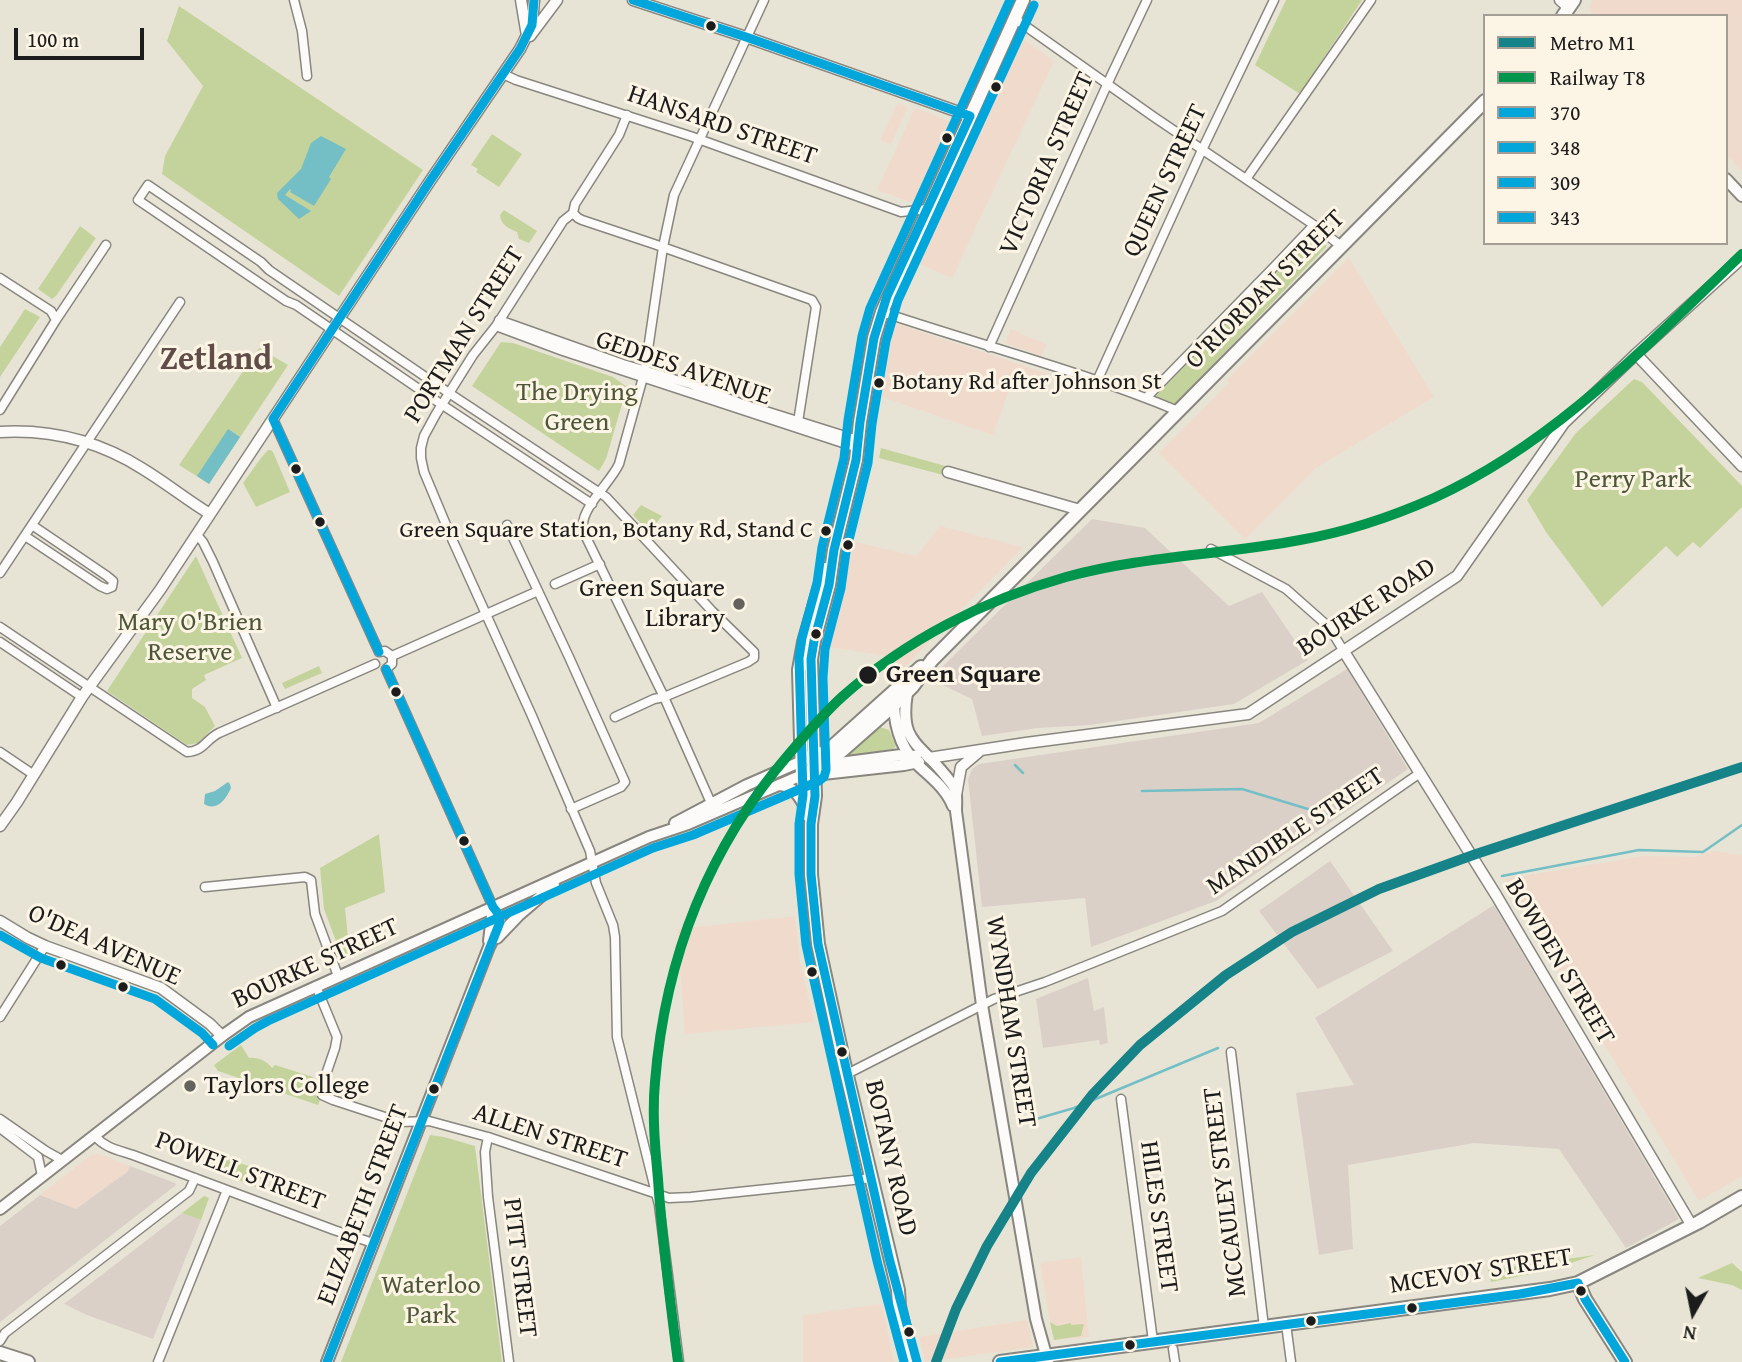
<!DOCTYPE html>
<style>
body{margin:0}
#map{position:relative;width:1742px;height:1362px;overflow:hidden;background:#e8e4d5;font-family:"Gentium Book Plus",serif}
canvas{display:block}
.legend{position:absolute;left:1483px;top:14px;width:245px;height:231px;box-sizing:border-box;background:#fcf5e5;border:2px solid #a29e95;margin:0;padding:9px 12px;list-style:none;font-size:21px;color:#1c1c1c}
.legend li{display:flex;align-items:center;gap:14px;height:35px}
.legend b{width:35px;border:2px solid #a29e95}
.north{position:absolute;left:1658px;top:1278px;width:70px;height:70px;-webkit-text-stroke:5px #fcf5e5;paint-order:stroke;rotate:189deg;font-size:19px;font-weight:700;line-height:28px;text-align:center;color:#1c1c1c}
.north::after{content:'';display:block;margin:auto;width:24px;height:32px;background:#1c1c1c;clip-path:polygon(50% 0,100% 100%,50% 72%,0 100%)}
.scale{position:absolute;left:14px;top:28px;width:130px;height:32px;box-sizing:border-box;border:4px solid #1c1c1c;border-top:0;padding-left:9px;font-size:21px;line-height:24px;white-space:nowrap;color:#1c1c1c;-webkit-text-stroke:5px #fcf5e5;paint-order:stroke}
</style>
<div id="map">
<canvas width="1742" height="1362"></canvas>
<ul class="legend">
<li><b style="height:9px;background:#168388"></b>Metro M1</li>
<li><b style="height:9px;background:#00954c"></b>Railway T8</li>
<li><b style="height:9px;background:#03a6da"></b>370</li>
<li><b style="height:9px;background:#03a6da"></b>348</li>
<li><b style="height:9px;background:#03a6da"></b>309</li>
<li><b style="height:9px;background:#03a6da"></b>343</li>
</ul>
<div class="north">N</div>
<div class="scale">100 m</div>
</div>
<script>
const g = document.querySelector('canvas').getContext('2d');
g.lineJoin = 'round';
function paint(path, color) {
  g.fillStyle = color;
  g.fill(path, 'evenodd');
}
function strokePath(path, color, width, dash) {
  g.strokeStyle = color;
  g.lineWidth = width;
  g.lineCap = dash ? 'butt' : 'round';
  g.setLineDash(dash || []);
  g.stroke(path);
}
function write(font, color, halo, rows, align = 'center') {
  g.font = font + ' "Gentium Book Plus",serif';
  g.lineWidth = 6;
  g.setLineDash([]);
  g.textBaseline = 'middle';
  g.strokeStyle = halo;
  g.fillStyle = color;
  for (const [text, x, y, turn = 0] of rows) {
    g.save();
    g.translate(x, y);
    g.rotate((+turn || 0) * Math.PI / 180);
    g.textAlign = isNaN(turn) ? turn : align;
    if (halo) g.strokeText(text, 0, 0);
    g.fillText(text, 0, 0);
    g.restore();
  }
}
paint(new Path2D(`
 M 1593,0 L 1742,0 L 1742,171 L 1726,154 L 1726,16 L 1595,16 L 1590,11 L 1591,3 Z
 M 1019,39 L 1023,39 L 1054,61 L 952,278 L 913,261 Z
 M 898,103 L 908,107 L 891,144 L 880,140 Z
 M 915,108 L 952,122 L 916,204 L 877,190 Z
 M 1349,258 L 1434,397 L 1316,468 L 1245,539 L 1159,453 L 1229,383 L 1227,380 Z
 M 894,323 L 1046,373 L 1040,393 L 1011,384 L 993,435 L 882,397 Z
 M 1011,329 L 1047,345 L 1041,356 L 1005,343 Z
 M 940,526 L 1023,547 L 905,667 L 891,683 L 891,677 L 887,671 L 896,662 L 885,656 L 875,654 L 823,646 L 830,613 L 850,541 L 917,556 Z
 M 1713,851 L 1742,855 L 1742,1176 L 1699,1201 L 1504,879 L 1644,856 L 1696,857 Z
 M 795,916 L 800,962 L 814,1022 L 685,1034 L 677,929 Z
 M 99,1154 L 130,1166 L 127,1172 L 76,1209 L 40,1195 L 91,1155 Z
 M 1081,1257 L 1089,1337 L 1054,1340 L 1050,1322 L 1040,1263 Z
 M 882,1304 L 894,1362 L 803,1362 L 803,1315 Z
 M 1027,1320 L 1033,1347 L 925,1362 L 919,1337 Z`), '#f0dacc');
paint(new Path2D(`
 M 1092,519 L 1145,528 L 1229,606 L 1262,592 L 1308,660 L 1234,704 L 1090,725 L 1038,728 L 982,736 L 972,699 L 930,679 Z
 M 1347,669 L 1408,769 L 1216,901 L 1091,947 L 1085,898 L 982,907 L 968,779 L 972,769 L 979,764 L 1259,723 Z
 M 1330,861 L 1393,951 L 1318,989 L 1259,911 Z
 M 1494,905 L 1679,1219 L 1626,1248 L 1559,1149 L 1474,1143 L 1348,1165 L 1353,1249 L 1319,1255 L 1296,1093 L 1354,1085 L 1315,1018 Z
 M 1088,978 L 1094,1011 L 1104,1007 L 1108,1043 L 1100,1045 L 1099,1040 L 1043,1048 L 1036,999 Z
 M 130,1166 L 175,1183 L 176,1185 L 0,1322 L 0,1226 L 40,1195 L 76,1209 L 127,1172 Z
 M 182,1213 L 201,1220 L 153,1339 L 87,1315 L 64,1304 Z`), '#dbd0c8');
paint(new Path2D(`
 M 1286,0 L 1362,0 L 1300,94 L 1255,65 Z
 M 179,6 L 423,170 L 339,296 L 162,174 L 165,156 L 203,86 L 167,41 Z
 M 492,134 L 522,154 L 499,187 L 476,172 L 478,169 L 471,165 Z
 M 504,210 L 537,231 L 529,243 L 519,239 L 517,232 C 508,228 501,225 500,215 Z
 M 80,226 L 96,238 L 56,296 L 52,299 L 38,289 Z
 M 1310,235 L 1327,246 L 1171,408 L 1155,397 Z
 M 25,309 L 40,317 L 0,377 L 0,347 Z
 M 501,342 L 513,343 L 613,377 L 627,387 L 606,459 L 599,471 L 472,386 Z
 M 259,348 L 288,365 L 209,484 L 179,465 Z
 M 1634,379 L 1642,382 L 1742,486 L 1742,507 L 1700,548 L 1693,542 L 1677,557 L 1666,546 L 1602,607 L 1546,532 L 1527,500 L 1576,433 Z
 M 881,448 L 949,467 L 947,476 L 879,458 Z
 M 268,450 L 271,450 L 273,452 L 290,492 L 256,507 L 243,483 L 261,458 Z
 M 641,505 L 662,516 L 649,532 L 633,515 Z
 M 196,556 L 242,658 L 204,675 L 206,680 L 192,689 L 192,698 L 205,707 L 215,726 L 198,743 L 187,745 L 107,691 Z
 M 319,666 L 322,673 L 285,689 L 282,683 Z
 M 880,727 L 889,730 L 896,746 L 893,749 L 849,756 L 849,754 Z
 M 379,834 L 385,892 L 345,908 L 350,957 L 343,960 L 324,909 L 320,868 Z
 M 241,1045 L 249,1058 C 258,1057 267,1061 272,1068 L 275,1065 L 313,1077 L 315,1093 L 320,1100 L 318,1105 L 218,1071 L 214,1065 Z
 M 430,1135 L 444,1137 L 475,1146 L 502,1362 L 341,1362 Z
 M 211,1153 L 263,1171 L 256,1187 L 205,1167 Z
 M 204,1196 L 209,1198 L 201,1220 L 182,1213 Z
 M 1595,1255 L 1550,1270 L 1491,1282 L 1488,1270 Z
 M 1732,1263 L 1742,1272 L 1742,1290 L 1732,1285 L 1698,1278 Z
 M 1050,1322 L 1057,1326 L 1071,1323 L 1071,1325 L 1084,1324 L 1081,1336 L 1054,1340 Z`), '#c4d39b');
paint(new Path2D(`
 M 321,136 L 346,149 L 329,177 L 331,179 L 314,206 L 290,192 L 291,190 L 290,189 L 285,195 L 311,211 L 299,219 L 278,199 L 277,193 L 301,169 L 311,143 Z
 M 228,429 L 240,437 L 209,484 L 197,476 Z
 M 228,782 L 230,784 L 231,788 C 226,799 217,812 204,804 L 205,794 L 215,791 Z`), '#74bfc6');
strokePath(new Path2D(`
 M 1015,765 L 1023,773
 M 1142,791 L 1242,789 L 1331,816
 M 1502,876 L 1639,850 L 1703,852 L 1742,825
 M 1019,1124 L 1074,1108 L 1218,1048`), '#74bfc6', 2.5);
const minor = new Path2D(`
 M 294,0 L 302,31 L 307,76
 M 1014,18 L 1154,117 L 1314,225 L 1341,246
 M 503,74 L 516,80 L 690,136 L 901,212 L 927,209
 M 627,115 L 619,135 L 575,204 L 573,213 L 563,221 L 496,326 L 473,355 L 436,414 L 424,436 L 421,448 L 421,458 L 424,472 L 452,539 L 532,716 L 590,851 L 596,883 L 613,925 L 615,937 L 617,1037 L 659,1205 L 679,1362
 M 1246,179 L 1371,0
 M 573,213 L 578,218 L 582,220 L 654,244 L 812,300 L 816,307 L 798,422
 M 0,278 L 51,311 L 56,320
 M 882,312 C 980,345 1082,371 1178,411
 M 499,320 L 623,364 L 690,384 L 740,403 L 858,440
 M 496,326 L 563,351 L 858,448
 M 989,347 L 1111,76 L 1147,0
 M 1097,381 L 1202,150 L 1274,0
 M 1146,398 L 1272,269 L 1314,225
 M 0,410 L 56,320 L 106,245
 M 273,419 L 379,652
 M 592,504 L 435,400 L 296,305 L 286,301 L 138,200 L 148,185 L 261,262 L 269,270 L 449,393 L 606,497 L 712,611 L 754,652 L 754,658 L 748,662 L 664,697 L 654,699 L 615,717
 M 507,525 L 569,657 L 625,782 L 621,787 L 571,809
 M 197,535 L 203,542 L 213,562 L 277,708
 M 25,536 L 100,586 L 107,589 L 112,587 L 113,581 L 107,576 L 32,525
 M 1211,549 L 1286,589 L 1329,627 L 1343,650
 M 0,573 L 180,302
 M 555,584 L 600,564
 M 0,627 L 187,752 C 204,751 205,740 219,733 L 375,664
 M 0,642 L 82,697
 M 379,652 L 385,651 L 392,656 L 392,664 L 386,669
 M 392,656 L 538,591
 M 386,669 L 493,907
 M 0,752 L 34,775
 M 711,803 L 664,697 L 586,537 C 586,536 583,526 583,525 C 583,506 611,482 619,464 L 645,370 L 663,247 L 674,195 L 764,0
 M 205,887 L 305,877 L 311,880 L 315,914 L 338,976
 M 316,986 L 337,1037 L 335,1048 L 321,1089 L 322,1095 L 333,1100 L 400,1122 L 429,1121 L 488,1137 L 669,1198 L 691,1197 L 872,1178
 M 0,1017 L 45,946
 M 1231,1052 L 1264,1327
 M 847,1074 L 994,999 L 1045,982 L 1222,911 L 1420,773
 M 1121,1099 L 1153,1341
 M 0,1119 L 46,1151 L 62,1160
 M 0,1128 L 38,1157 L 42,1176
 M 95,1136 C 105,1148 118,1150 133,1155 L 334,1230 L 373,1243
 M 488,1137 L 485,1152 L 488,1197 L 509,1362
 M 1286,1324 L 1291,1362
 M 0,1341 L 5,1333 L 189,1191 L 195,1178
 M 1173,1349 L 1175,1362
 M 158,1362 L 227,1190`);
const tertiary = new Path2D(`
 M 521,0 L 527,36
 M 633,0 L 746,37 L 970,116
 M 1560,0 L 1569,8
 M 530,36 L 557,0
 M 1636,354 L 1742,466
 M 0,432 C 52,429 99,441 143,469 C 166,483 187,500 210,514
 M 948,472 L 1080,510
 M 1343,650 L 1496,895 L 1692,1226
 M 929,758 L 1026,743 L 1248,714 L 1457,576 L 1564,423 L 1636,354 L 1742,258
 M 956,795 L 961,767 L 981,750
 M 0,826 L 17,802 L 82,697 L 160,590 L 430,181 L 520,49 L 532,25 L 534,0
 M 0,921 L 28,938 L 45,946 L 161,988 L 210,1024 L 222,1036`);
const secondary = new Path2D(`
 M 1726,179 L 1742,196
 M 907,693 C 899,743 919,742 945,775 C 948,779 953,784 955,789 C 957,796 956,804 956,811 L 982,1005 L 1036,1319 L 1048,1362
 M 894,705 C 895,729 902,751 920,767 C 933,779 946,789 953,806
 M 824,765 L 901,755 L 916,756
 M 814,775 L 904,765 L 919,762
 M 779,785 C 794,786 800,797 806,809
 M 675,823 L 747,785 L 802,761
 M 497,938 L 519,915 L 554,885
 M 489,941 L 493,907
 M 0,1209 L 222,1036 L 249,1017 L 649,837 L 688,824 L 802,775
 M 327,1362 L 489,947 L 497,931 L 500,918 L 493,907`);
const primary = new Path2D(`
 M 1563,16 L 1574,0
 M 808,758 L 825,752 L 833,746 L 921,667
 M 802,775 L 818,768 L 835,757 L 894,705 L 913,686 L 932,660 L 1485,101
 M 809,816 L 802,775 L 799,670 L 804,642 L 825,569
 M 1578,1283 L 1585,1299 L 1625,1362
 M 0,1353 L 28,1362
 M 912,1362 L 899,1306 L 898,1290 L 843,1059 L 818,944 L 811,874 L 811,824 L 815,796 L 811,659 L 814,641 L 829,585 L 834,550 L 856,460 L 860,422 L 874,338 L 882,312 L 1023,0
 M 1000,1362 L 1550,1289 L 1578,1283 L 1699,1222 L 1742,1197`);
strokePath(minor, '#88867f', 11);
strokePath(tertiary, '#88867f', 13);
strokePath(secondary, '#88867f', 14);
strokePath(primary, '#88867f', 16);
strokePath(minor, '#fcfbf9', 8);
strokePath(tertiary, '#fcfbf9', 10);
strokePath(secondary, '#fcfbf9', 10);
strokePath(primary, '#fcfbf9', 12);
strokePath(new Path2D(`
 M 633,0 L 746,37 L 970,116
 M 1578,1283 L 1585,1299 L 1625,1362
 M 917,1362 L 889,1258 L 818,944 L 811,874 L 811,824 L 815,796 L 811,659 L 814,641 L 829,585 L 834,550 L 856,460 L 860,422 L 874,338 L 887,296 L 970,116
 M 1000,1362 L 1520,1294 L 1578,1283`), '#03a6da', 9);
strokePath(new Path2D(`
 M 0,935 L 41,958 L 155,999 L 202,1033 L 213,1045
 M 229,1046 L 255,1028 L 268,1021 L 653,848 L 693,835 L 819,781 L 824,777 L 826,770 L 823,678 L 825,649 L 841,588 L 846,552 L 868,463 L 872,424 L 886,341 L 898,300 L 1034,5`), '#03a6da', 9);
strokePath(new Path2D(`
 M 904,1362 L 877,1261 L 806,945 L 799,874 L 799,824 L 803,795 L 799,658 L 802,638 L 817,583 L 822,547 L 844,458 L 848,420 L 862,336 L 870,308 L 1010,0`), '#03a6da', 9);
strokePath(new Path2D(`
 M 273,419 L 430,181 L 520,49 L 532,25 L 534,0
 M 273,419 L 379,652
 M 327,1362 L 500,922 L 497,912 L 493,907 L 386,669`), '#03a6da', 9);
strokePath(new Path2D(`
 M 678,1362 C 670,1301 662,1240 658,1179 C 655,1147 652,1114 655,1082 C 665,958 708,848 789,754 C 806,734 823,714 843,696 C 906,640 984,600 1066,577 C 1142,556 1222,555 1300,540 C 1346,532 1391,517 1434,498 C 1555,443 1647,345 1742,254`), '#00954c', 10);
strokePath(new Path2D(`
 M 936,1362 L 956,1309 L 987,1246 L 1031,1173 L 1092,1095 L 1140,1045 L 1226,975 L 1292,932 L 1379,889 L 1476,854 L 1742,767`), '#168388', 10);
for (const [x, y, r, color] of [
 [711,26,6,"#1c1c1c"],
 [996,87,6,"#1c1c1c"],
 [947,138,6,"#1c1c1c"],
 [879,383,6,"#1c1c1c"],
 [296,469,6,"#1c1c1c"],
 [320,522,6,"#1c1c1c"],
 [826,531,6,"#1c1c1c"],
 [848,545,6,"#1c1c1c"],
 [739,604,7,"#63625d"],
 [816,634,6,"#1c1c1c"],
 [868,675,10,"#1c1c1c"],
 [396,692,6,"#1c1c1c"],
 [464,841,6,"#1c1c1c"],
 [61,965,6,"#1c1c1c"],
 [812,972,6,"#1c1c1c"],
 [123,987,6,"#1c1c1c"],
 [842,1052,6,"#1c1c1c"],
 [190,1086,7,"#63625d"],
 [434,1089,6,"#1c1c1c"],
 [1581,1291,6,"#1c1c1c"],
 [1412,1308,6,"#1c1c1c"],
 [1311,1321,6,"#1c1c1c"],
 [909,1332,6,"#1c1c1c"],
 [1130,1345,6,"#1c1c1c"]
]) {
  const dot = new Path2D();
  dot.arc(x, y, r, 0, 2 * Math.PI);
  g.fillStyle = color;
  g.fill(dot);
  strokePath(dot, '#fcf5e5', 2.5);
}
write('24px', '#1c1c1c', '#fcf5e5', [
 ["Botany Rd after Johnson St",892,383],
 ["Green Square Station, Botany Rd, Stand C",813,531,"right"]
], 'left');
write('26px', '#1c1c1c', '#fcf5e5', [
 ["HANSARD STREET",722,126,19],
 ["VICTORIA STREET",1048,164,-66],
 ["QUEEN STREET",1166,181,-65],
 ["O'RIORDAN STREET",1266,290,-45],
 ["PORTMAN STREET",465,335,-58],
 ["GEDDES AVENUE",683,369,19],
 ["BOURKE ROAD",1367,608,-33],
 ["MANDIBLE STREET",1296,832,-34],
 ["O'DEA AVENUE",104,946,24],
 ["BOWDEN STREET",1559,962,59],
 ["BOURKE STREET",316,964,-25],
 ["WYNDHAM STREET",1010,1022,81],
 ["ALLEN STREET",550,1137,18],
 ["BOTANY ROAD",890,1158,77],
 ["POWELL STREET",240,1172,21],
 ["MCCAULEY STREET",1226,1192,-97],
 ["ELIZABETH STREET",364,1205,-69],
 ["HILES STREET",1158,1217,82],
 ["PITT STREET",519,1268,83],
 ["MCEVOY STREET",1481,1272,-9]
]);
write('26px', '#4d5738', '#fcf5e5', [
 ["The Drying",577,393],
 ["Green",577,423],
 ["Perry Park",1633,480],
 ["Mary O'Brien",190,623],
 ["Reserve",190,653],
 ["Waterloo",431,1286],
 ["Park",431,1316]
]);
write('26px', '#1c1c1c', '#fcf5e5', [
 ["Green Square",725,589],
 ["Library",725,619],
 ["Taylors College",204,1086,"left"]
], 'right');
write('bold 26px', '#1c1c1c', '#fcf5e5', [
 ["Green Square",886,675]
], 'left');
write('bold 33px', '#614d47', '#fcf5e5', [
 ["Zetland",216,361]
]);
</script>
